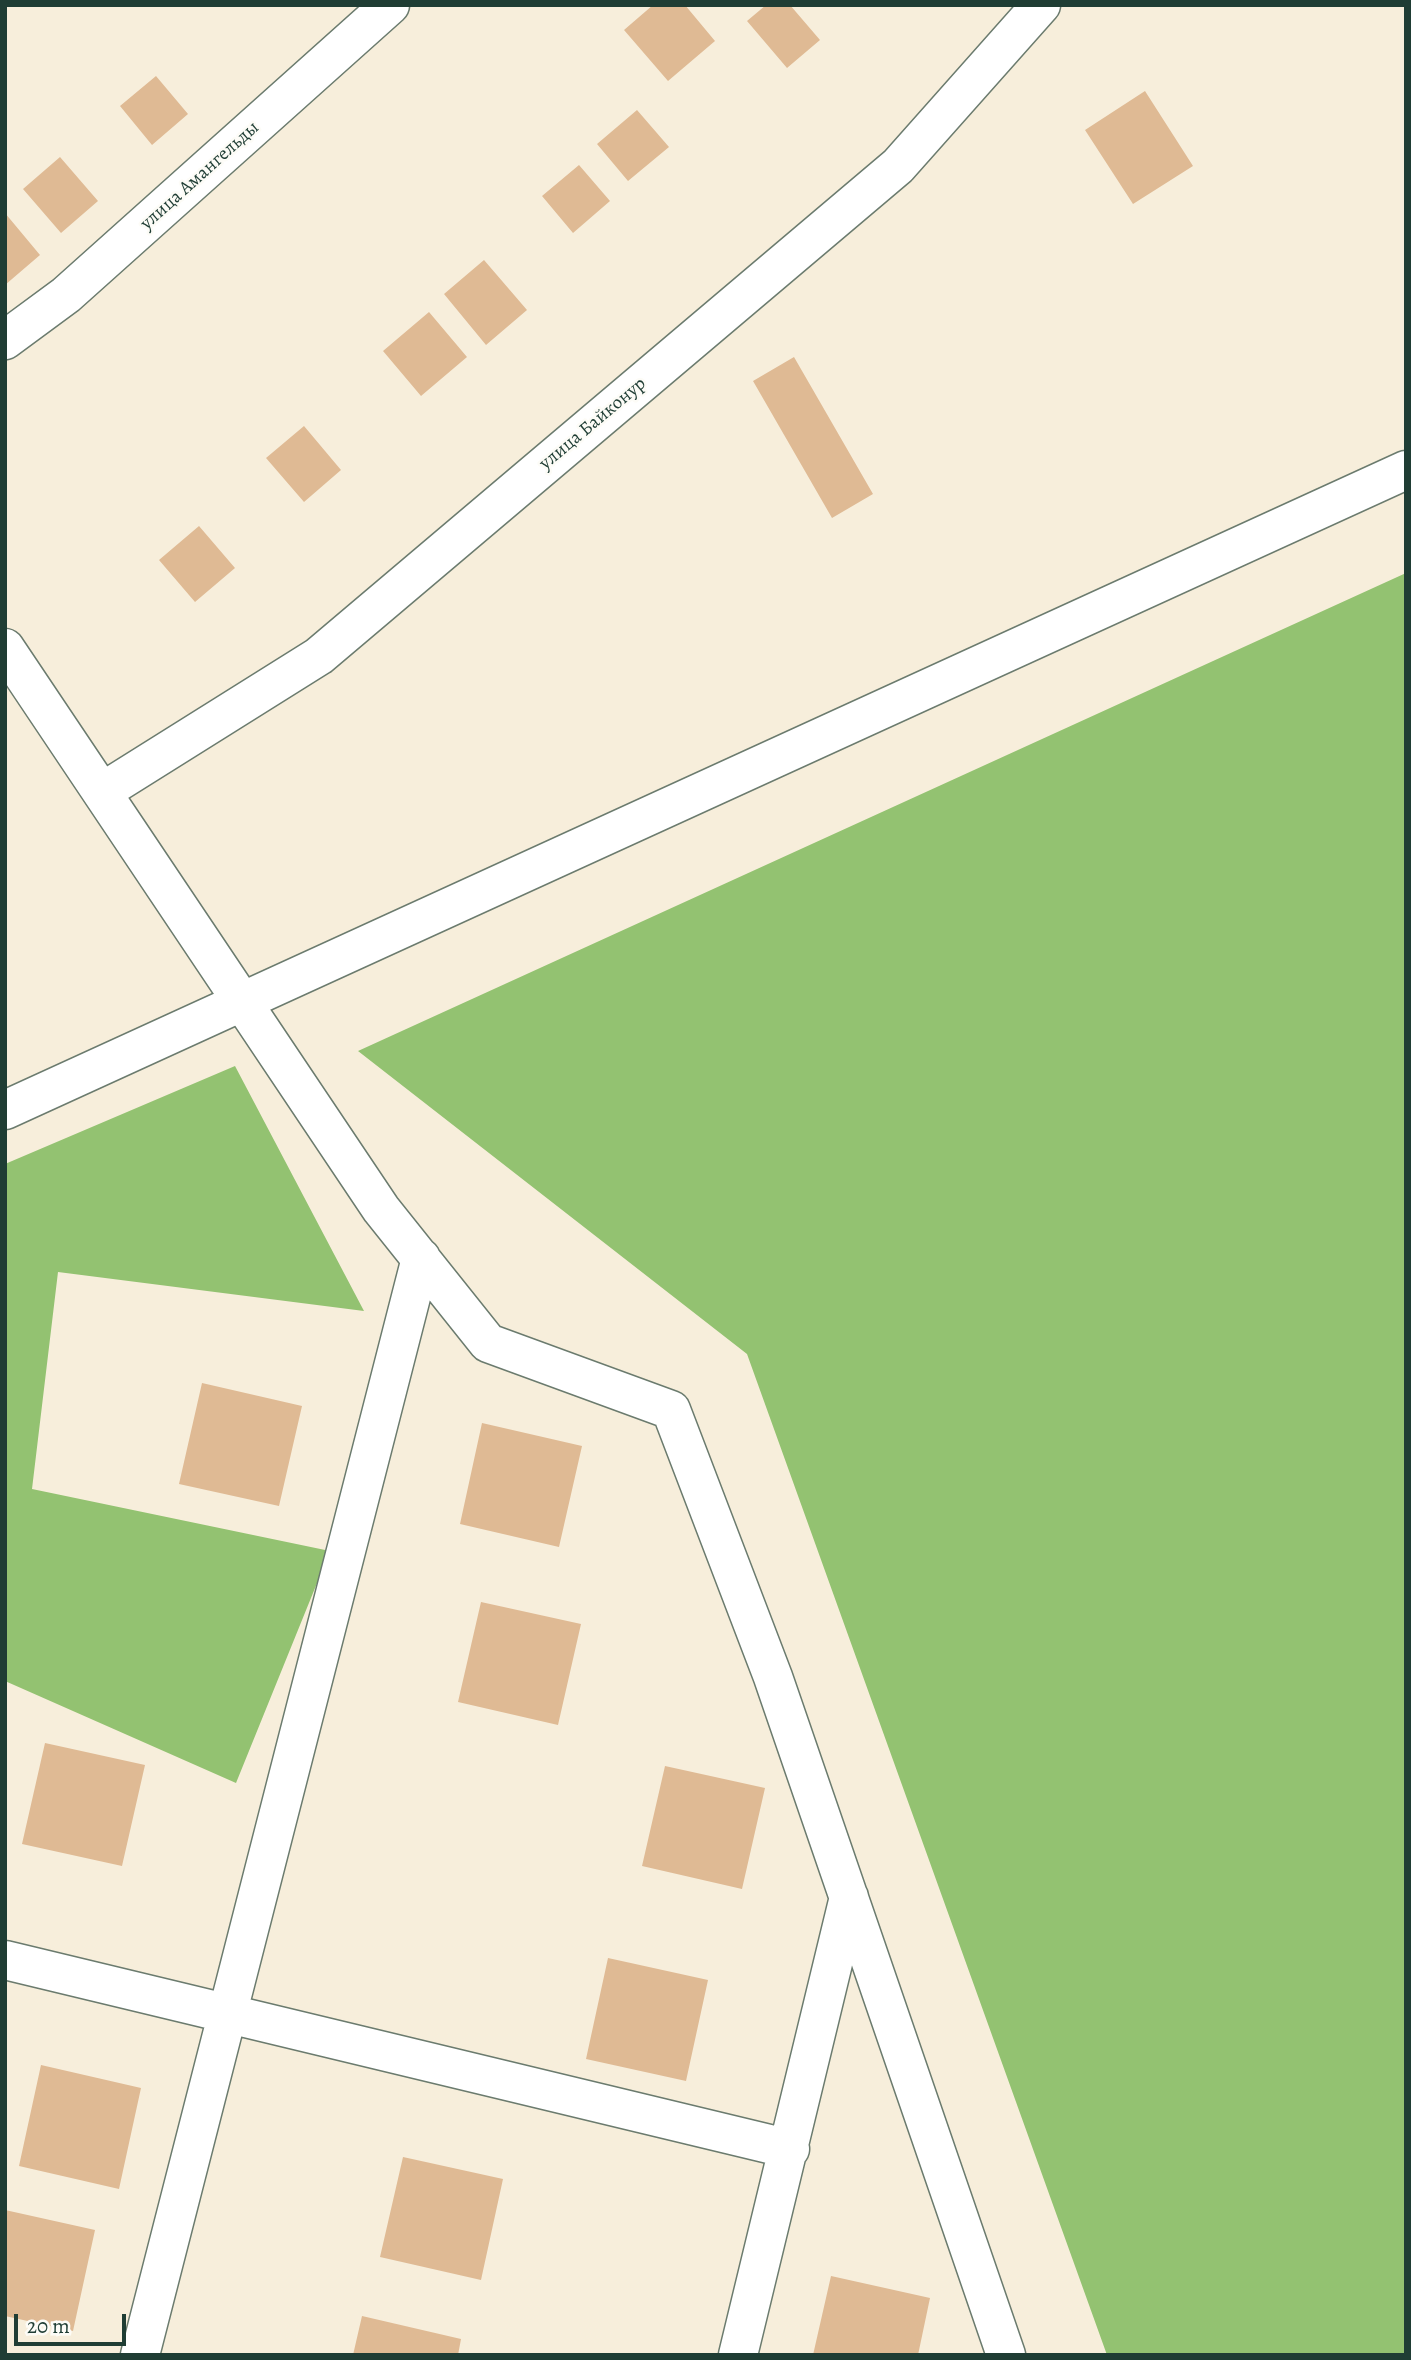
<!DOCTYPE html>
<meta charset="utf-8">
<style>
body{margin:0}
#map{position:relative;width:1411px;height:2360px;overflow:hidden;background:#f7eedb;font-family:Alegreya,serif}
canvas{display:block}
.frame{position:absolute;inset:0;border:7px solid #1f3d34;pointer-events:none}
.scale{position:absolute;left:14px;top:2314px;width:112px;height:32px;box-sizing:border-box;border:4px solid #1f3d34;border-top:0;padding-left:9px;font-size:21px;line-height:24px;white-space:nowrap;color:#1f3d34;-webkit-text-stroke:5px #fdfcf7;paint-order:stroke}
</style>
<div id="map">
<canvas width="1411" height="2360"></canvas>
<div class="frame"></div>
<div class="scale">20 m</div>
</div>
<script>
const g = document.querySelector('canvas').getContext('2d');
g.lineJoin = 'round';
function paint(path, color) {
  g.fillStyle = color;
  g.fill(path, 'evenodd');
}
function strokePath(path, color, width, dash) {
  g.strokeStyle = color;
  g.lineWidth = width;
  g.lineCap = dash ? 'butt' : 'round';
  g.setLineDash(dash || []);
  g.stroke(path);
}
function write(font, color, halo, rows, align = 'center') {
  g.font = font + ' Alegreya,serif';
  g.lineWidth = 5;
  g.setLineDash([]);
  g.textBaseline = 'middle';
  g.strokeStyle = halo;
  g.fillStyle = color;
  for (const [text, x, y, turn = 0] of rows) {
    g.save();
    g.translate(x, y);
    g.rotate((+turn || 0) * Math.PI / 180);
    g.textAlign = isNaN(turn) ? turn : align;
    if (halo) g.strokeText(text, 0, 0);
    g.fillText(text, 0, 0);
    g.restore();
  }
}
paint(new Path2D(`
 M 1406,573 L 1406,2355 L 1107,2355 L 747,1354 L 358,1051 Z
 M 235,1066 L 364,1311 L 58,1272 L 32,1489 L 330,1551 L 236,1783 L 5,1681 L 5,1164 Z`), '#93c271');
paint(new Path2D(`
 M 653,5 L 685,5 L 715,41 L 668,81 L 624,30 Z
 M 766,5 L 790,5 L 820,40 L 787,68 L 747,21 Z
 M 156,76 L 188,114 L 152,145 L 120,106 Z
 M 1145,91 L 1193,166 L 1133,204 L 1085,130 Z
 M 637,110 L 669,147 L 628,181 L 597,144 Z
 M 60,157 L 98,201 L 61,233 L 23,189 Z
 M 579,165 L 610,201 L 573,233 L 542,196 Z
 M 5,213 L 40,255 L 5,285 Z
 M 484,260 L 527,310 L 486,345 L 444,294 Z
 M 429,312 L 467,357 L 421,396 L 383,351 Z
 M 794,357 L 873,494 L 832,518 L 753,381 Z
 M 304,426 L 341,470 L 304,502 L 266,458 Z
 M 199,526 L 235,568 L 195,602 L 159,560 Z
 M 202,1383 L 302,1406 L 279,1506 L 179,1484 Z
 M 482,1423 L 582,1446 L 559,1547 L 460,1524 Z
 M 481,1602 L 581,1624 L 558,1725 L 458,1702 Z
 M 45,1743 L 145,1765 L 122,1866 L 22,1844 Z
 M 665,1766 L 765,1788 L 742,1889 L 642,1866 Z
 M 608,1958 L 708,1980 L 686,2081 L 586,2059 Z
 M 41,2065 L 141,2088 L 119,2189 L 19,2166 Z
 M 403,2157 L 503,2179 L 481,2280 L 380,2257 Z
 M 5,2210 L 95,2230 L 73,2331 L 5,2316 Z
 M 831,2276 L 930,2298 L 918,2355 L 813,2355 Z
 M 362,2316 L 461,2339 L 458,2355 L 353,2355 Z`), '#dfba94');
const minor = new Path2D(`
 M 5,340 L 66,295 L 390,5
 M 5,648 L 381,1209 L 488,1343 L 671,1410 L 773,1677 L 1006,2355
 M 102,792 L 319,656 L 898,166 L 1041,5
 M 5,1960 L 790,2149
 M 140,2355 L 421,1258
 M 738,2355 L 849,1897`);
const secondary = new Path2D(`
 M 5,1110 L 1406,470`);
strokePath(minor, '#6b7b6e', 41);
strokePath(secondary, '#6b7b6e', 41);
strokePath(minor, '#fff', 38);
strokePath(secondary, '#fff', 38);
write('19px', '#1f3d34', '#fdfcf7', [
 ["улица Амангельды",200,176,-42],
 ["улица Байконур",593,424,-40]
]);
</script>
